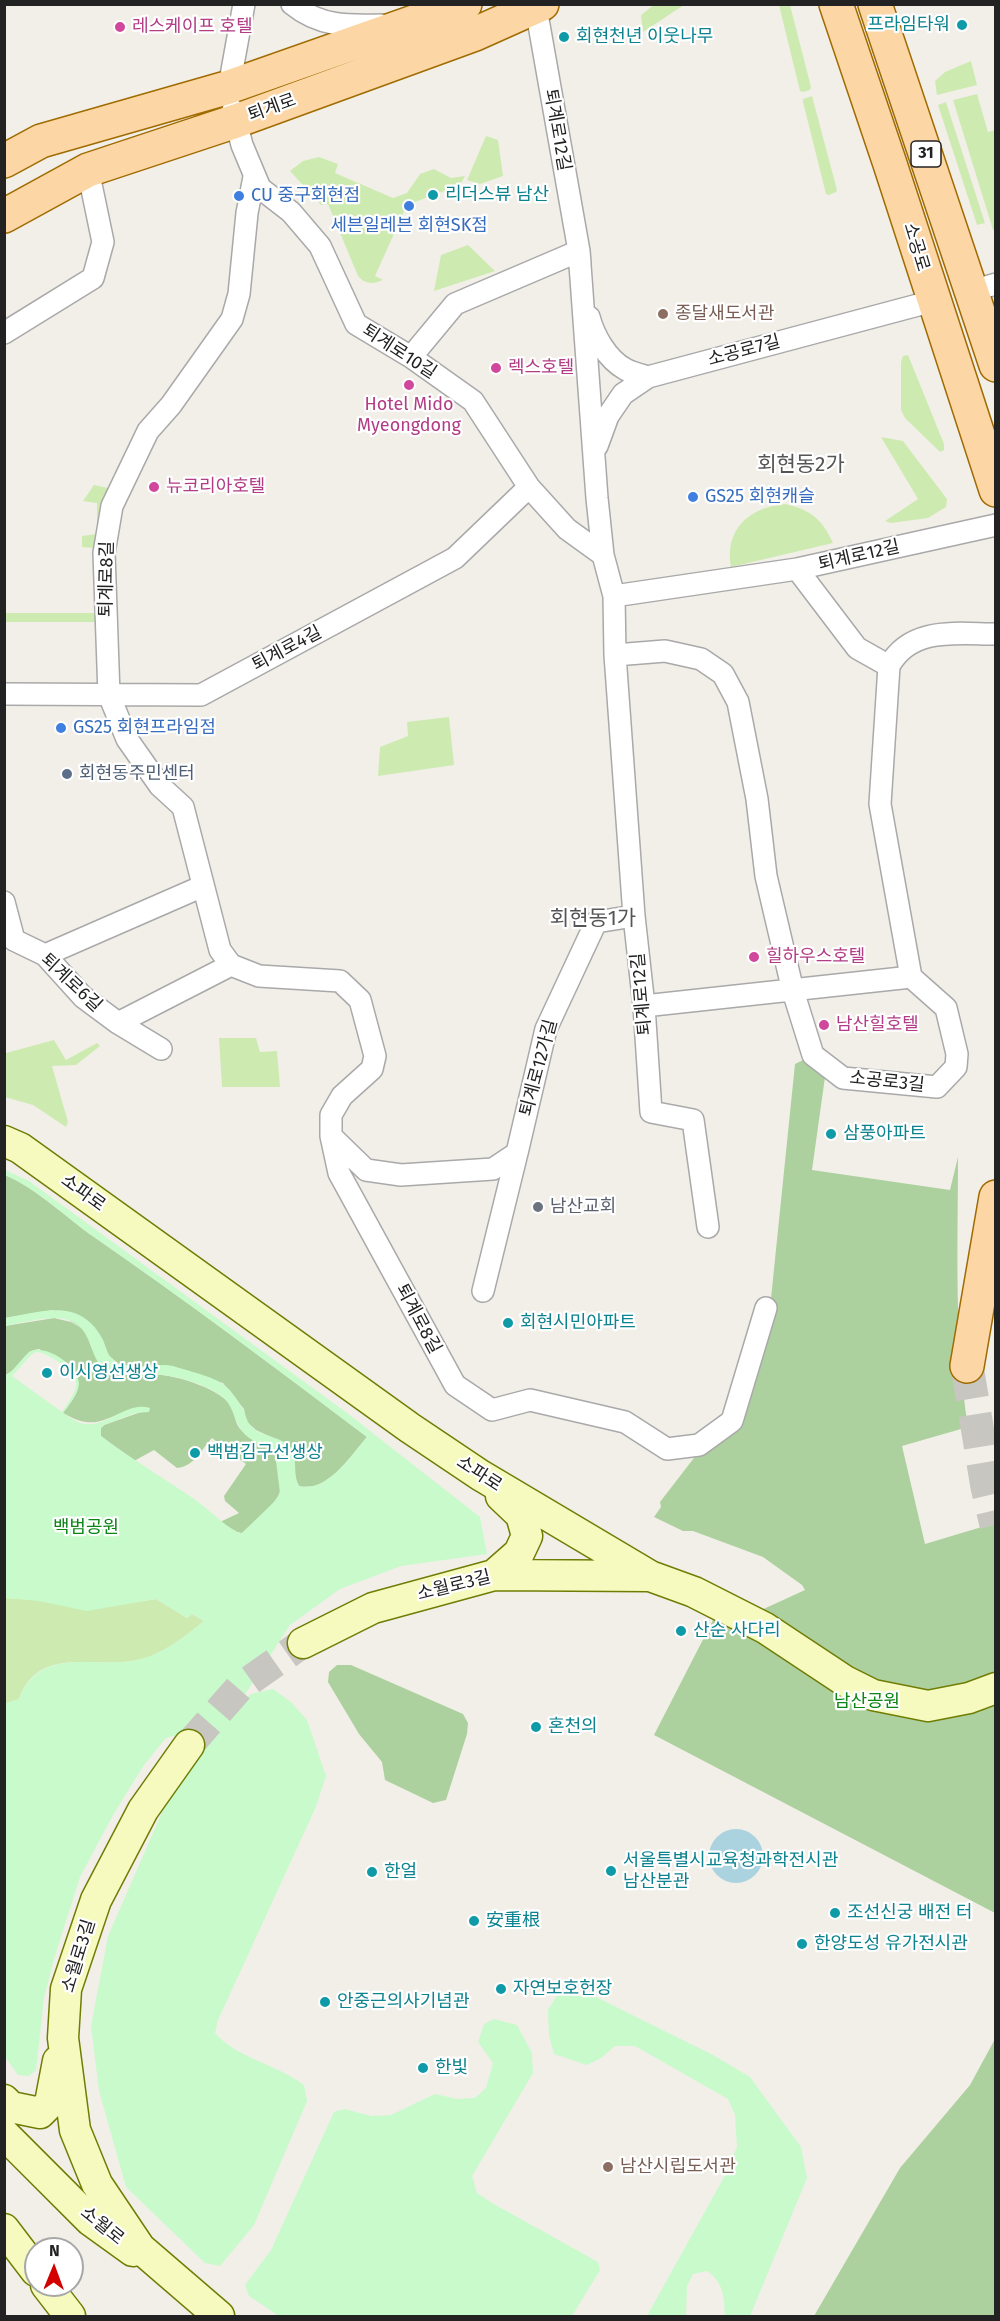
<!DOCTYPE html>
<meta charset="utf-8">
<style>
body{margin:0}
#map{position:relative;width:1000px;height:2321px;overflow:hidden;background:#f2efe9;font-family:"Fira Sans",sans-serif}
canvas{display:block}
.frame{position:absolute;inset:0;border:6px solid #222;pointer-events:none}
.north{position:absolute;left:24px;top:2237px;width:60px;height:60px;box-sizing:border-box;background:#fff;border:2px solid #a7a7a7;border-radius:50%;rotate:1deg;font-size:16px;font-weight:700;line-height:24px;text-align:center;color:#222}
.north::after{content:'';display:block;margin:auto;width:21px;height:27px;background:#d40000;clip-path:polygon(50% 0,100% 100%,50% 72%,0 100%)}
</style>
<div id="map">
<canvas width="1000" height="2321"></canvas>
<div class="frame"></div>
<div class="north">N</div>
</div>
<script>
const g = document.querySelector('canvas').getContext('2d');
g.lineJoin = 'round';
function paint(path, color) {
  g.fillStyle = color;
  g.fill(path, 'evenodd');
}
function strokePath(path, color, width, dash) {
  g.strokeStyle = color;
  g.lineWidth = width;
  g.lineCap = dash ? 'butt' : 'round';
  g.setLineDash(dash || []);
  g.stroke(path);
}
function write(font, color, halo, rows, align = 'center') {
  g.font = font + ' "Fira Sans","Noto Sans KR",sans-serif';
  g.lineWidth = 4.5;
  g.setLineDash([]);
  g.textBaseline = 'middle';
  g.strokeStyle = halo;
  g.fillStyle = color;
  for (const [text, x, y, turn = 0] of rows) {
    g.save();
    g.translate(x, y);
    g.rotate((+turn || 0) * Math.PI / 180);
    g.textAlign = isNaN(turn) ? turn : align;
    if (halo) g.strokeText(text, 0, 0);
    g.fillText(text, 0, 0);
    g.restore();
  }
}
paint(new Path2D(`
 M 655,4 L 684,5 L 643,32 L 641,15 Z
 M 779,5 L 790,5 L 811,87 L 810,90 L 803,92 L 800,91 Z
 M 971,61 L 977,85 L 937,95 L 935,81 L 945,72 Z
 M 977,94 L 988,132 L 995,130 L 995,231 L 993,230 L 953,100 Z
 M 812,96 L 837,190 L 836,192 L 829,195 L 826,194 L 803,102 L 803,99 Z
 M 946,102 L 985,223 L 977,225 L 938,105 Z
 M 486,136 L 498,140 L 503,176 L 480,184 L 467,180 Z
 M 319,157 L 338,164 L 335,173 L 393,198 L 407,193 L 420,174 L 434,169 L 451,178 L 465,176 L 460,185 L 407,205 L 375,276 L 383,280 C 373,284 366,285 358,276 L 328,204 L 321,205 L 290,171 L 303,161 Z
 M 468,245 L 495,271 L 434,291 L 441,255 Z
 M 908,355 L 944,444 L 944,450 L 940,452 L 905,418 L 901,410 L 901,362 L 903,356 Z
 M 881,437 L 903,441 L 947,499 L 946,507 L 928,518 L 891,523 L 885,521 L 918,499 Z
 M 94,485 L 113,489 L 104,622 L 5,622 L 5,613 L 96,613 L 94,548 L 82,547 L 82,536 L 97,534 L 97,503 L 83,501 Z
 M 785,504 C 810,509 823,520 833,543 L 731,567 C 724,529 750,507 785,504 Z
 M 449,717 L 454,765 L 378,776 L 380,747 L 408,736 L 407,722 Z
 M 219,1038 L 256,1038 L 260,1052 L 277,1051 L 280,1087 L 222,1087 Z
 M 54,1040 L 66,1060 L 97,1043 L 100,1046 L 76,1065 L 52,1066 L 68,1122 L 66,1127 L 33,1105 L 5,1097 L 5,1051 L 6,1053 Z
 M 5,1598 L 124,1604 L 156,1599 L 187,1618 L 192,1614 L 204,1621 C 183,1638 160,1657 132,1661 C 91,1668 38,1646 19,1699 L 5,1704 Z`), '#cdebb0');
paint(new Path2D(`
 M 805,1059 L 825,1077 L 812,1170 L 950,1190 L 958,1157 C 958,1247 954,1338 968,1427 L 902,1446 L 925,1544 L 995,1523 L 995,1913 L 654,1735 L 714,1618 L 746,1617 L 805,1590 L 802,1585 L 763,1557 L 693,1531 L 683,1531 L 654,1517 L 661,1507 L 660,1502 L 697,1454 L 735,1429 L 770,1308 L 795,1064 Z
 M 5,1175 C 39,1190 64,1216 94,1237 C 187,1301 277,1369 367,1437 C 351,1455 328,1493 299,1486 L 295,1479 L 294,1464 L 271,1437 L 256,1430 L 246,1421 L 244,1409 L 223,1383 L 155,1365 L 136,1367 L 119,1364 L 108,1355 L 103,1341 L 53,1310 L 5,1318 Z
 M 54,1318 L 71,1322 L 83,1329 L 88,1335 L 91,1346 L 129,1376 C 140,1375 152,1374 162,1375 C 181,1377 218,1389 230,1404 C 235,1411 234,1419 238,1426 C 247,1440 267,1442 275,1453 C 277,1465 282,1480 280,1491 C 278,1503 252,1524 242,1533 L 237,1532 L 220,1522 L 239,1513 L 225,1501 L 224,1496 L 246,1464 L 212,1438 C 201,1450 195,1466 177,1468 L 154,1450 L 134,1461 L 101,1436 L 101,1428 L 104,1425 L 144,1411 L 139,1407 C 105,1416 97,1433 63,1413 C 73,1400 83,1388 75,1371 L 39,1349 C 23,1350 19,1370 5,1375 L 5,1326 Z
 M 337,1665 L 351,1665 L 463,1714 L 468,1723 L 467,1734 L 446,1800 L 433,1803 L 385,1780 L 382,1762 L 359,1734 L 328,1682 L 329,1672 Z
 M 995,2039 L 995,2316 L 814,2316 L 900,2168 L 970,2085 Z`), '#add19e');
paint(new Path2D(`
 M 5,1170 L 29,1181 L 347,1413 L 480,1517 L 487,1554 L 401,1566 L 340,1589 L 290,1625 L 240,1702 L 251,1694 L 273,1689 L 291,1702 L 307,1720 L 326,1776 L 315,1809 L 218,2020 L 215,2033 C 235,2057 278,2065 304,2085 L 307,2101 L 254,2225 L 220,2266 L 205,2263 L 126,2187 L 99,2091 L 91,2026 L 108,1936 L 177,1778 L 180,1734 L 166,1738 L 144,1765 L 113,1815 L 80,1877 L 54,1959 L 44,1998 L 36,2070 L 29,2076 L 18,2075 L 4,2055 L 4,1704 L 19,1699 C 39,1647 91,1667 132,1661 C 160,1657 183,1638 204,1621 L 192,1614 L 187,1618 L 156,1599 L 87,1611 L 39,1601 L 5,1598 L 5,1375 L 10,1373 L 29,1352 C 46,1343 79,1366 79,1384 C 78,1395 69,1404 63,1413 C 70,1417 77,1423 85,1424 C 108,1427 127,1401 150,1408 L 149,1412 L 136,1413 L 104,1425 L 101,1428 L 101,1436 C 131,1459 164,1478 194,1499 C 210,1510 222,1524 239,1533 L 242,1533 L 275,1501 L 280,1493 L 275,1453 L 272,1449 C 260,1444 245,1439 239,1426 C 231,1412 233,1403 217,1393 C 206,1385 174,1375 160,1375 C 143,1374 127,1377 110,1371 C 84,1363 99,1319 55,1318 C 39,1318 20,1323 5,1326 L 5,1318 C 42,1312 79,1297 102,1338 C 107,1348 107,1358 119,1364 C 135,1372 155,1362 173,1366 C 185,1370 215,1377 224,1385 C 231,1390 236,1398 241,1406 C 247,1414 245,1422 254,1429 C 264,1437 288,1438 293,1451 C 297,1463 293,1475 299,1486 C 328,1493 351,1455 367,1437 C 277,1369 187,1301 94,1237 C 64,1216 39,1190 5,1175 ZM 36,1352 C 47,1353 53,1359 62,1364 C 86,1381 75,1392 62,1412 L 12,1376 L 31,1355 Z
 M 558,1994 L 596,1997 L 713,2055 L 750,2077 L 801,2147 L 807,2178 L 750,2316 L 725,2316 C 724,2297 724,2283 707,2271 L 693,2274 L 687,2286 L 686,2316 L 647,2316 L 723,2179 L 737,2147 L 735,2115 L 728,2099 L 635,2046 L 615,2046 L 601,2058 L 587,2065 L 554,2054 L 549,2036 L 548,2010 Z
 M 494,2019 L 517,2025 L 532,2053 L 533,2073 L 472,2176 L 477,2193 L 492,2203 L 598,2262 L 600,2270 L 572,2316 L 279,2316 L 249,2296 L 245,2285 L 271,2250 L 334,2112 L 345,2109 L 371,2116 L 391,2115 L 435,2094 L 457,2099 L 475,2098 L 486,2088 L 493,2063 L 478,2042 L 484,2024 Z`), '#c8facc');
paint(new Path2D(`
 M709 1856a27 27 0 1 1 54 0a27 27 0 1 1-54 0Z`), '#aad3df');
strokePath(new Path2D(`
 M 189,1745 L 239,1688 L 303,1643`), '#c8c6c1', 30, [30, 15]);
strokePath(new Path2D(`
 M 967,1366 L 987,1487 L 996,1525`), '#c8c6c1', 33, [33, 16]);
const street = new Path2D(`
 M 292,4 C 320,27 348,26 382,25
 M 536,8 L 579,251 L 597,498 L 603,555 L 614,596 L 615,655 L 634,916 L 644,1006 L 651,1112 L 693,1120 L 708,1227
 M 229,87 L 244,4
 M 233,110 L 242,145 L 260,188 L 291,212 L 320,246 L 356,324 L 411,357 L 473,401 L 529,487 L 567,529 L 603,555
 M 254,177 L 247,213 L 239,294 L 232,319 L 171,405 L 148,431 L 112,506 L 104,553 L 109,695 L 127,739 L 160,786 L 183,807 L 220,950 L 231,965 L 259,976 L 340,981 L 360,1000 L 375,1056 L 372,1069 L 342,1096 L 331,1115 L 331,1136 L 339,1173 L 455,1385 L 492,1410 L 530,1400 L 625,1422 L 667,1449 L 699,1445 L 732,1421 L 766,1308
 M 971,291 L 996,284
 M 589,317 C 594,336 607,359 625,369 C 632,373 641,375 648,377
 M 4,333 L 93,278 L 103,242 L 88,170
 M 411,357 L 455,304 L 579,251 L 580,263
 M 597,446 L 608,416 L 623,394 L 648,377 L 933,301
 M 614,596 L 797,569 L 996,525
 M 615,655 L 665,651 L 701,659 L 723,674 L 738,702 L 757,799 L 766,876 L 793,991 L 813,1055 L 843,1078 L 937,1087 L 956,1067 L 957,1054 L 946,1008 L 911,977
 M 889,666 C 911,626 957,634 996,634
 M 4,694 L 201,695 L 455,558 L 529,487
 M 4,902 L 14,940 L 45,955 L 83,997 L 118,1023 L 161,1049
 M 45,955 L 203,886
 M 644,1006 L 911,977 L 880,804 L 889,666 L 857,648 L 797,569
 M 118,1023 L 231,965
 M 331,1136 L 366,1170 L 401,1175 L 493,1169 L 517,1153 L 546,1029 L 596,922 L 634,916
 M 483,1291 L 517,1153`);
const secondary = new Path2D(`
 M 4,1141 L 20,1148 L 410,1428 L 480,1475 L 650,1576 L 694,1592 L 765,1628 L 845,1681 L 873,1695 L 928,1706 L 969,1698 L 996,1688
 M 494,1575 L 519,1553 L 527,1536 L 521,1515 L 501,1496
 M 303,1643 L 373,1608 L 494,1575 L 650,1576
 M 189,1745 L 143,1810 L 96,1900 L 66,1989 L 63,2038 L 75,2130 L 97,2184 L 140,2248 L 219,2316
 M 4,2100 L 11,2107 L 40,2113 L 50,2103 L 58,2061
 M 4,2134 L 90,2220 L 133,2251
 M 4,2229 L 36,2271
 M 46,2285 L 70,2316`);
const primary = new Path2D(`
 M 836,4 L 890,164 L 996,490
 M 875,4 L 996,365
 M 4,161 L 41,141 L 226,88 L 465,4
 M 4,216 L 88,170 L 236,121 L 475,34 L 542,4
 M 967,1366 L 996,1197`);
strokePath(street, '#a9a9a9', 24);
strokePath(secondary, '#707d05', 33);
strokePath(primary, '#a06b00', 36);
strokePath(street, '#fff', 21);
strokePath(secondary, '#f7fabf', 30);
strokePath(primary, '#fcd6a4', 33);
for (const [x, y, r, color] of [
 [962,25,6,"#0f9aa8"],
 [120,27,6,"#d1479c"],
 [564,37,6,"#0f9aa8"],
 [433,195,6,"#0f9aa8"],
 [239,196,6,"#3f7fe0"],
 [409,206,6,"#3f7fe0"],
 [663,314,6,"#8d6e63"],
 [496,368,6,"#d1479c"],
 [409,385,6,"#d1479c"],
 [154,487,6,"#d1479c"],
 [693,497,6,"#3f7fe0"],
 [61,728,6,"#3f7fe0"],
 [67,774,6,"#5c6f8a"],
 [754,957,6,"#d1479c"],
 [824,1025,6,"#d1479c"],
 [831,1134,6,"#0f9aa8"],
 [538,1207,6,"#6b7280"],
 [508,1323,6,"#0f9aa8"],
 [47,1373,6,"#0f9aa8"],
 [195,1453,6,"#0f9aa8"],
 [681,1631,6,"#0f9aa8"],
 [536,1727,6,"#0f9aa8"],
 [611,1871,6,"#0f9aa8"],
 [372,1872,6,"#0f9aa8"],
 [835,1913,6,"#0f9aa8"],
 [474,1921,6,"#0f9aa8"],
 [802,1944,6,"#0f9aa8"],
 [501,1989,6,"#0f9aa8"],
 [325,2002,6,"#0f9aa8"],
 [423,2068,6,"#0f9aa8"],
 [608,2167,6,"#8d6e63"]
]) {
  const dot = new Path2D();
  dot.arc(x, y, r, 0, 2 * Math.PI);
  g.fillStyle = color;
  g.fill(dot);
  strokePath(dot, '#fff', 2);
}
for (const [x, y, w] of [
 [926,154,30]
]) {
  const box = new Path2D();
  box.roundRect(x - w / 2, y - 13, w, 26, 4.5);
  g.fillStyle = '#fff';
  g.fill(box);
  strokePath(box, '#222', 1.5);
}
write('bold 16px', '#222', null, [
 ["31",926,154]
]);
write('18px', '#0d838f', '#fff', [
 ["프라임타워",950,25,"right"],
 ["회현천년 이웃나무",576,37],
 ["리더스뷰 남산",445,195],
 ["삼풍아파트",843,1134],
 ["회현시민아파트",520,1323],
 ["이시영선생상",59,1373],
 ["백범김구선생상",207,1453],
 ["산순 사다리",693,1631],
 ["혼천의",548,1727],
 ["서울특별시교육청과학전시관",623,1861],
 ["남산분관",623,1882],
 ["한얼",384,1872],
 ["조선신궁 배전 터",847,1913],
 ["安重根",486,1921],
 ["한양도성 유가전시관",814,1944],
 ["자연보호헌장",513,1989],
 ["안중근의사기념관",337,2002],
 ["한빛",435,2068]
], 'left');
write('18px', '#b23c85', '#fff', [
 ["레스케이프 호텔",132,27],
 ["렉스호텔",508,368],
 ["Hotel Mido",409,405,"center"],
 ["Myeongdong",409,426,"center"],
 ["뉴코리아호텔",166,487],
 ["힐하우스호텔",766,957],
 ["남산힐호텔",836,1025]
], 'left');
write('18px', '#222', '#fff', [
 ["퇴계로",272,108,-20],
 ["퇴계로12길",557,130,80],
 ["소공로",916,247,73],
 ["소공로7길",744,351,-15],
 ["퇴계로10길",399,352,33],
 ["퇴계로12길",859,556,-13],
 ["퇴계로8길",107,579,-89],
 ["퇴계로4길",287,649,-28],
 ["퇴계로6길",71,983,43],
 ["퇴계로12길",642,994,-95],
 ["퇴계로12가길",539,1068,-75],
 ["소공로3길",887,1082,6],
 ["소파로",83,1193,36],
 ["퇴계로8길",418,1319,62],
 ["소파로",479,1474,33],
 ["소월로3길",454,1586,-14],
 ["소월로3길",79,1956,-73],
 ["소월로",102,2226,39]
]);
write('18px', '#366cbe', '#fff', [
 ["CU 중구회현점",251,196],
 ["세븐일레븐 회현SK점",409,226,"center"],
 ["GS25 회현캐슬",705,497],
 ["GS25 회현프라임점",73,728]
], 'left');
write('18px', '#785e54', '#fff', [
 ["종달새도서관",675,314],
 ["남산시립도서관",620,2167]
], 'left');
write('18px', '#4e5e75', '#fff', [
 ["회현동주민센터",79,774]
], 'left');
write('18px', '#5b616d', '#fff', [
 ["남산교회",550,1207]
], 'left');
write('18px', '#0c8416', '#fff', [
 ["백범공원",86,1528],
 ["남산공원",867,1702]
]);
write('21px', '#555', '#fff', [
 ["회현동2가",801,465],
 ["회현동1가",593,919]
]);
</script>
